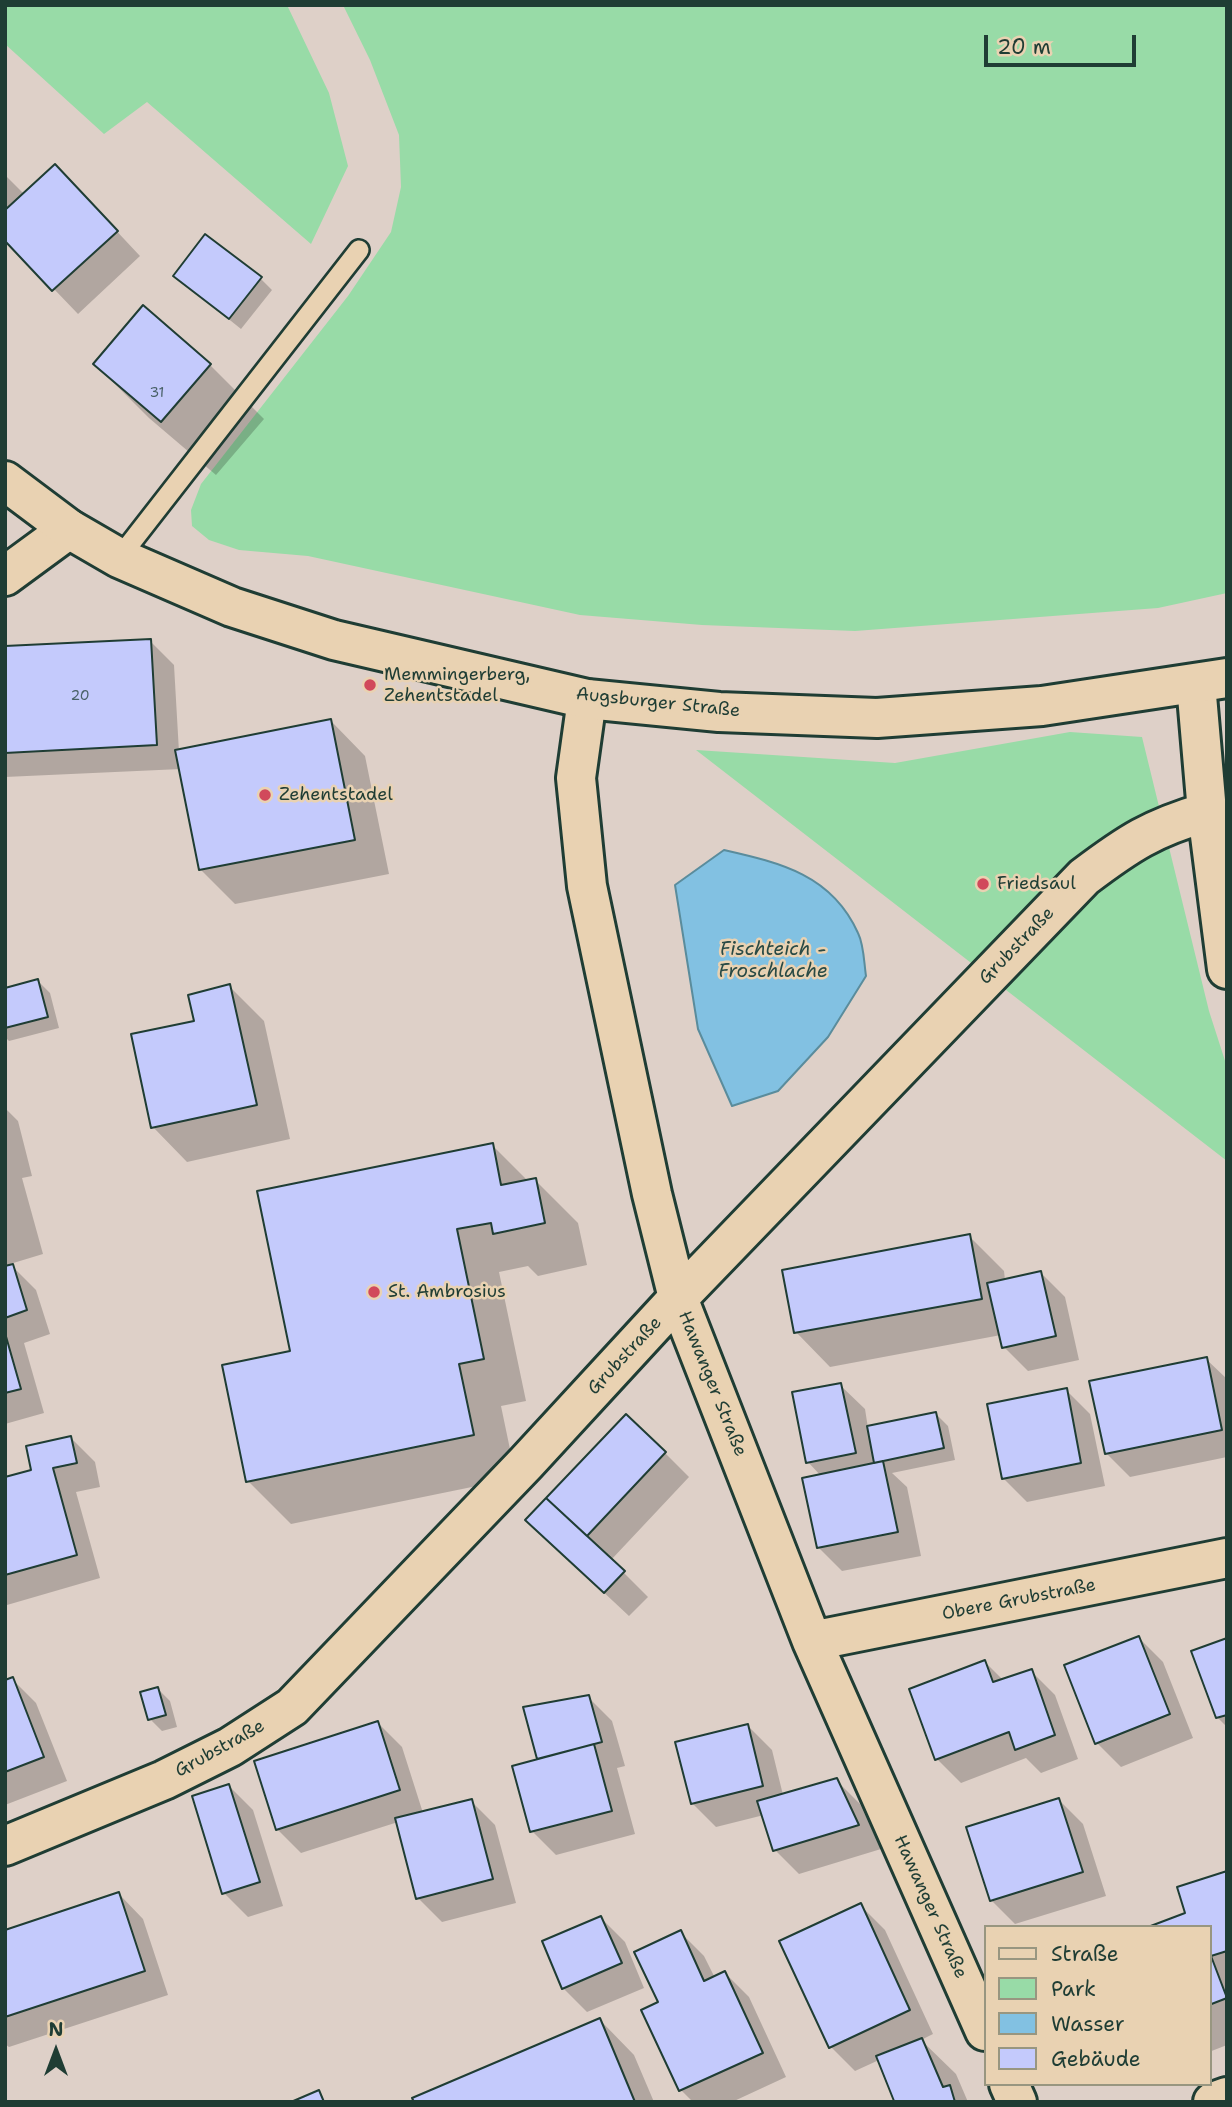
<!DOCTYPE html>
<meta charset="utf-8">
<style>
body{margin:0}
#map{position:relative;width:1232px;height:2107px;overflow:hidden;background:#ded0c8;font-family:"Shantell Sans",sans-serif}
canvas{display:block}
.frame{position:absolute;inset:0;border:7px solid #1f3d34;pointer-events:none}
.legend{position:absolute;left:984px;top:1925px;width:228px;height:161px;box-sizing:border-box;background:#e9d2b2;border:2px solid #989680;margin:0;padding:9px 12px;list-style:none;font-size:21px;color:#1f3d34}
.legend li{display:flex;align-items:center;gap:14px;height:35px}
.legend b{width:35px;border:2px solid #989680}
.north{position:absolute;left:21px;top:2016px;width:70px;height:70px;-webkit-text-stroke:5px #e9d2b2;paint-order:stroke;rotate:0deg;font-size:19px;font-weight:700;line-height:28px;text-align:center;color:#1f3d34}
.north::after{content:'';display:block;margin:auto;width:24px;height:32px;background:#1f3d34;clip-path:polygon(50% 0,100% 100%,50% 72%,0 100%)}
.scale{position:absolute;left:984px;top:35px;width:152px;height:32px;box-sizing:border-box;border:4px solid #1f3d34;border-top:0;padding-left:9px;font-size:21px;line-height:24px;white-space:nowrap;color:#1f3d34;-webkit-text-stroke:5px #e9d2b2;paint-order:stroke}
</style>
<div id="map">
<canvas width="1232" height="2107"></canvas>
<div class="frame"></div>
<ul class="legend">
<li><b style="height:9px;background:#e9d2b2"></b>Straße</li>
<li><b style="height:19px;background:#98dba7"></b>Park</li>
<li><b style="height:19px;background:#82c1e2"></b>Wasser</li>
<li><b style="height:19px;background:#c4cafc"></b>Gebäude</li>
</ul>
<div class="north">N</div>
<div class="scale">20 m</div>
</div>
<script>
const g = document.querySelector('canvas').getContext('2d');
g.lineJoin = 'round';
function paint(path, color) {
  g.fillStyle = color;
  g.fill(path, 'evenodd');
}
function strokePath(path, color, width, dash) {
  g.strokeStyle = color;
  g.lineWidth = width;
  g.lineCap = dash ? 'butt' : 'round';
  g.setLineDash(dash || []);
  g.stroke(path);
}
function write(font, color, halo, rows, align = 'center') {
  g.font = font + ' "Shantell Sans",sans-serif';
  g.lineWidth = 5;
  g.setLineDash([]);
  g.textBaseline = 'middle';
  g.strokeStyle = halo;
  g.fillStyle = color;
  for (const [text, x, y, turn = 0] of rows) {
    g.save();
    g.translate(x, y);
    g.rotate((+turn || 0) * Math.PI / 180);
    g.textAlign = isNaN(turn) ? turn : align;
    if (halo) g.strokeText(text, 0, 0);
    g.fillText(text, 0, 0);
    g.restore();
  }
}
paint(new Path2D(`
 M 5,5 L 287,5 L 329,93 L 348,166 L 311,244 L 147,102 L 104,134 L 5,44 Z
 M 343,5 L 1227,5 L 1227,593 L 1158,608 L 855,631 L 702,625 L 580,615 L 308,556 L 239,550 L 209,540 L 192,526 L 191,510 L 201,484 L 348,296 L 391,232 L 401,187 L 399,135 L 370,60 Z
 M 1070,732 L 1142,737 L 1209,1011 L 1227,1067 L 1227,1161 L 696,750 L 895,763 Z`), '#98dba7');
const water = new Path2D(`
 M 724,850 C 781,863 832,875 858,933 C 864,945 864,963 866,976 L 828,1037 L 778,1091 L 732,1106 L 698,1029 L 675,885 Z`);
paint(water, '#82c1e2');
strokePath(water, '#5a8c9c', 2);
paint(new Path2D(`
 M 5,175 L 25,195 L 79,191 L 140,256 L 78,314 L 5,238 Z
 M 175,276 L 260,278 L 272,290 L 241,329 Z
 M 95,364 L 210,365 L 264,419 L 216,475 L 149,418 Z
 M 150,641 L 174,665 L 179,752 L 331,721 L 365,756 L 389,874 L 235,904 L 201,870 L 181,769 L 5,777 L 5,648 Z
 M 38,981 L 50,993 L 59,1028 L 9,1041 L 5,1037 L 5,990 Z
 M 229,986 L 264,1021 L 290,1139 L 187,1162 L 153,1127 L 196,1022 Z
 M 5,1108 L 18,1121 L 32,1176 L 22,1178 L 43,1254 L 10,1264 L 36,1290 L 50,1334 L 24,1343 L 44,1413 L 5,1424 Z
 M 492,1145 L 528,1181 L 535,1180 L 578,1223 L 587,1265 L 538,1276 L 528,1266 L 499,1272 L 526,1401 L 501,1406 L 516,1478 L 291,1524 L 248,1481 L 292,1352 Z
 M 969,1236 L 1004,1271 L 1005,1280 L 1041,1273 L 1065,1297 L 1079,1360 L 1028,1371 L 1004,1347 L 1001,1335 L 830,1367 L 796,1332 Z
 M 1206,1359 L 1227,1379 L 1227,1457 L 1130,1477 L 1106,1453 Z
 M 840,1385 L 865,1409 L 868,1428 L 936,1414 L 948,1426 L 955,1460 L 892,1473 L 907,1487 L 921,1556 L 842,1571 L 818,1547 L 821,1476 L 808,1462 Z
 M 1066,1390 L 1090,1414 L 1105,1486 L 1027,1502 L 1003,1478 Z
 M 71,1438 L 95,1462 L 100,1487 L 76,1492 L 100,1578 L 7,1605 L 5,1479 L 33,1471 Z
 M 665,1453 L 689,1477 L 611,1560 L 648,1597 L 629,1616 L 552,1544 Z
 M 1139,1638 L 1163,1662 L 1193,1738 L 1121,1767 L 1097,1743 Z
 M 1227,1640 L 1227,1727 L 1217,1717 Z
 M 985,1662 L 1003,1680 L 1031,1671 L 1055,1695 L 1078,1759 L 1041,1773 L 1026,1758 L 961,1783 L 937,1759 Z
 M 12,1679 L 36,1703 L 67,1781 L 5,1805 L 5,1682 Z
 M 158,1689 L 170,1701 L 177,1727 L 162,1731 L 150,1719 Z
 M 588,1697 L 612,1721 L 625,1766 L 617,1768 L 635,1834 L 556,1855 L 532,1831 L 539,1760 L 525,1708 Z
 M 378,1723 L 402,1747 L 423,1813 L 471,1801 L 495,1825 L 516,1903 L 442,1922 L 418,1898 L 398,1822 L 301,1853 L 277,1829 Z
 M 748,1726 L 772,1750 L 783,1795 L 836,1780 L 860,1804 L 881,1849 L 799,1874 L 775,1850 L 764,1815 L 716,1827 L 692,1803 Z
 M 229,1786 L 253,1810 L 283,1906 L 248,1917 L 224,1893 Z
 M 1059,1800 L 1083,1824 L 1106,1896 L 1015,1924 L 991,1900 Z
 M 1227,1873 L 1227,2045 L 1209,2052 L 1209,1927 L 1187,1914 Z
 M 119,1894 L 143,1919 L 168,1995 L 9,2047 L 5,2044 L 5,1932 Z
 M 861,1906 L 885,1930 L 933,2034 L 921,2040 L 956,2074 L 968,2102 L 896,2102 L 879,2060 L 855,2071 L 831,2047 Z
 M 601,1918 L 625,1942 L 644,1988 L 587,2012 L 563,1988 Z
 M 680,1932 L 704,1956 L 715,1978 L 725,1973 L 749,1997 L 786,2077 L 732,2102 L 693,2102 L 681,2090 L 660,2003 Z
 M 600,2020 L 634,2055 L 654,2102 L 416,2102 Z`), '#0003');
const building = new Path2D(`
 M 55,164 L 118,231 L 52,291 L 5,241 L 5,210 Z
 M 205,234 L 262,277 L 229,319 L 173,276 Z
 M 143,305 L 211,364 L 161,422 L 93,364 Z
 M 151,639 L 157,745 L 5,753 L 5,646 Z
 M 331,719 L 355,840 L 199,870 L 175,750 Z
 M 38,979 L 48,1017 L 5,1028 L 5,988 Z
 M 230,984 L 257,1105 L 151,1128 L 131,1034 L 194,1021 L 188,995 Z
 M 493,1143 L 501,1185 L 536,1178 L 545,1223 L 493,1234 L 491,1223 L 457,1229 L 484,1359 L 459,1364 L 474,1435 L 246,1482 L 222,1365 L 290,1351 L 257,1191 Z
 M 970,1234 L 982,1299 L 794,1333 L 782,1270 Z
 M 13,1264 L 27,1310 L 5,1318 L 5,1266 Z
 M 1041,1271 L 1056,1336 L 1002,1348 L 987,1283 Z
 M 5,1333 L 21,1389 L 5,1393 Z
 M 1207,1357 L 1222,1430 L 1105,1454 L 1089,1381 Z
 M 841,1383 L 856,1453 L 806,1463 L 792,1392 Z
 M 1067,1388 L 1081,1463 L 1002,1479 L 987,1404 Z
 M 936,1412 L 944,1448 L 874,1463 L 867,1426 Z
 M 626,1414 L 666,1452 L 587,1536 L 546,1498 Z
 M 71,1436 L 77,1463 L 53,1468 L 77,1555 L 5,1575 L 5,1477 L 31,1470 L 26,1446 Z
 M 883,1461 L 898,1532 L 817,1548 L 802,1478 Z
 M 546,1498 L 625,1571 L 604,1593 L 525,1520 Z
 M 1139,1636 L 1170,1714 L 1095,1744 L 1064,1665 Z
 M 1227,1638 L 1227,1715 L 1216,1718 L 1191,1651 Z
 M 985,1660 L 993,1682 L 1032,1669 L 1055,1735 L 1015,1750 L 1009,1732 L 935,1760 L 909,1689 Z
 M 13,1677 L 44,1757 L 5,1772 L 5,1680 Z
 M 158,1687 L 166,1715 L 148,1720 L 140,1692 Z
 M 589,1695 L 602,1742 L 537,1759 L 523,1707 Z
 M 378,1721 L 400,1790 L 276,1830 L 254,1761 Z
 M 748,1724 L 763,1786 L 691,1804 L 675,1742 Z
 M 594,1744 L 612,1811 L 530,1832 L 512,1766 Z
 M 837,1778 L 859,1825 L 773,1851 L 757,1801 Z
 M 229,1784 L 260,1882 L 222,1894 L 192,1796 Z
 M 1059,1798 L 1083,1872 L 990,1901 L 966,1827 Z
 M 472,1799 L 493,1879 L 416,1899 L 395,1818 Z
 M 1227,1871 L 1227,1951 L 1211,1956 L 1227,1998 L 1209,2005 L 1209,1927 L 1148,1927 L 1185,1913 L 1177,1887 Z
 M 119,1892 L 145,1971 L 5,2017 L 5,1930 Z
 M 861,1903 L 910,2010 L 829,2048 L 779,1941 Z
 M 601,1916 L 622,1963 L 562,1989 L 542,1941 Z
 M 681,1930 L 704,1981 L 725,1971 L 763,2053 L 679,2091 L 641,2010 L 658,2002 L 634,1952 Z
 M 600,2018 L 635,2102 L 414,2102 L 412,2098 Z
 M 922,2038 L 943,2087 L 950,2085 L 955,2102 L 891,2102 L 894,2101 L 876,2056 Z
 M 319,2090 L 324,2102 L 291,2102 Z`);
paint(building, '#c4cafc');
strokePath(building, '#1f3d34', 2);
const lane = new Path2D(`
 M 119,558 L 359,250`);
const street = new Path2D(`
 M 5,576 L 69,529
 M 1196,684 L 1207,812 L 1227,969
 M 587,699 L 576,778 L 587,886 L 652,1194 L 678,1298 L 812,1641 L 985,2031
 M 812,1641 L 1227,1558
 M 5,1846 L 164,1780 L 230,1747 L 292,1707 L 526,1463 L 678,1298 L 1084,877 C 1129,843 1152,828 1207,812
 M 1009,2084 L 1017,2102
 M 1213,2102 L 1227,2097`);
const secondary = new Path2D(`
 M 5,481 L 69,529 L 119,558 L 232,607 L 334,640 L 587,699 L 719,712 L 877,718 L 1042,706 L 1227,678`);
strokePath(lane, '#1f3d34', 24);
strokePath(street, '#1f3d34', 44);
strokePath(secondary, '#1f3d34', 44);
strokePath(lane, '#e9d2b2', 19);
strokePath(street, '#e9d2b2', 38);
strokePath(secondary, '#e9d2b2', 38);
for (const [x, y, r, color] of [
 [370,685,7,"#d1495b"],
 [265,795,7,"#d1495b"],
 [983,884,7,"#d1495b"],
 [374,1292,7,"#d1495b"]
]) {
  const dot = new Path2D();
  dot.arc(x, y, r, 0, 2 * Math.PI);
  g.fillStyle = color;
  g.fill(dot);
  strokePath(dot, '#e9d2b2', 2.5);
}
write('14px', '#486066', null, [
 ["31",157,393],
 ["20",80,696]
]);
write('18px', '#1f3d34', '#e9d2b2', [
 ["Memmingerberg,",384,675],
 ["Zehentstadel",384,696],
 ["Zehentstadel",279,795],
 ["Friedsaul",997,884],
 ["St. Ambrosius",388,1292]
], 'left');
write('18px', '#1f3d34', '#e9d2b2', [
 ["Augsburger Straße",658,703,6],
 ["Grubstraße",1017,946,-46],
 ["Grubstraße",625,1356,-47],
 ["Hawanger Straße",712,1384,68],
 ["Obere Grubstraße",1019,1600,-11],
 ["Grubstraße",220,1749,-29],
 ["Hawanger Straße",930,1907,66]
]);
write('italic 19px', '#294a45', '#e9d2b2', [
 ["Fischteich -",773,950],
 ["Froschlache",773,972]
]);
</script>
